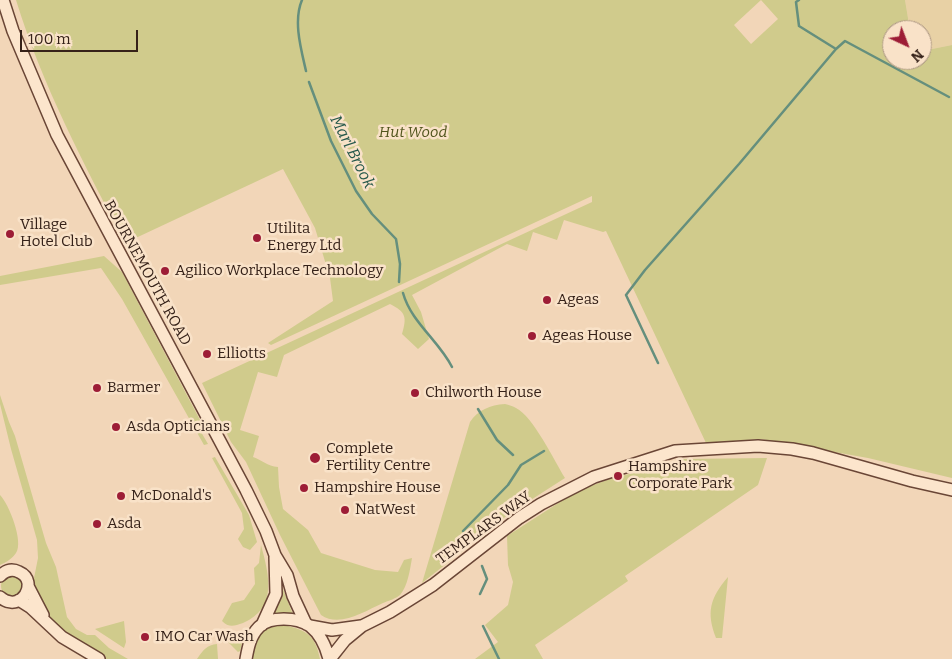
<!DOCTYPE html>
<style>
body{margin:0}
#map{position:relative;width:952px;height:659px;overflow:hidden;background:#f2d6b8;font-family:Bitter,serif}
canvas{display:block}
.north{position:absolute;left:882px;top:20px;width:50px;height:50px;box-sizing:border-box;background:#f9e2c8;border:1px solid #ab9582;border-radius:50%;rotate:137deg;font-size:14px;font-weight:700;line-height:20px;text-align:center;color:#362219}
.north::after{content:'';display:block;margin:auto;width:18px;height:22px;background:#9d1d36;clip-path:polygon(50% 0,100% 100%,50% 72%,0 100%)}
.scale{position:absolute;left:20px;top:30px;width:118px;height:22px;box-sizing:border-box;border:2px solid #362219;border-top:0;padding-left:6px;font-size:15px;line-height:18px;white-space:nowrap;color:#362219;-webkit-text-stroke:4px #f9e2c8;paint-order:stroke}
</style>
<div id="map">
<canvas width="952" height="659"></canvas>
<div class="north">N</div>
<div class="scale">100 m</div>
</div>
<script>
const g = document.querySelector('canvas').getContext('2d');
g.lineJoin = 'round';
function paint(path, color) {
  g.fillStyle = color;
  g.fill(path, 'evenodd');
}
function strokePath(path, color, width, dash) {
  g.strokeStyle = color;
  g.lineWidth = width;
  g.lineCap = dash ? 'butt' : 'round';
  g.setLineDash(dash || []);
  g.stroke(path);
}
function write(font, color, halo, rows, align = 'center') {
  g.font = font + ' Bitter,serif';
  g.lineWidth = 5;
  g.setLineDash([]);
  g.textBaseline = 'middle';
  g.strokeStyle = halo;
  g.fillStyle = color;
  for (const [text, x, y, turn = 0] of rows) {
    g.save();
    g.translate(x, y);
    g.rotate((+turn || 0) * Math.PI / 180);
    g.textAlign = isNaN(turn) ? turn : align;
    if (halo) g.strokeText(text, 0, 0);
    g.fillText(text, 0, 0);
    g.restore();
  }
}
paint(new Path2D(`
 M 905,0 L 952,0 L 952,45 L 922,51 L 922,30 L 910,30 Z`), '#e8d1a5');
paint(new Path2D(`
 M 16,0 L 905,0 L 910,30 L 892,30 L 892,60 L 922,60 L 922,51 L 952,45 L 952,478 L 868,458 L 761,439 L 706,443 L 606,231 L 603,232 L 564,220 L 557,240 L 533,232 L 527,251 L 507,244 L 412,295 L 421,312 L 429,339 L 418,349 L 402,334 C 407,317 406,312 390,304 L 284,355 L 277,377 L 258,372 L 240,430 L 259,436 L 253,457 C 262,460 267,466 278,467 L 279,487 L 283,509 L 308,530 L 321,553 L 375,570 L 398,572 L 404,560 L 412,558 C 410,569 408,586 400,595 C 397,598 388,601 383,603 C 365,611 340,628 321,615 L 280,535 L 246,462 L 231,442 L 202,383 L 592,202 L 592,196 L 271,345 L 268,343 L 333,301 L 330,278 L 315,228 L 283,169 L 125,243 C 84,164 42,85 16,0 ZM 761,0 L 778,19 L 751,44 L 734,25 Z
 M 104,256 L 122,272 L 200,420 L 197,425 L 208,444 L 204,445 L 122,299 L 101,268 L 0,285 L 0,276 Z
 M 0,395 L 9,422 L 15,436 L 46,543 L 56,567 L 67,617 L 76,629 L 87,635 L 95,635 L 109,648 L 128,659 L 104,659 L 56,627 L 46,613 L 33,583 L 38,558 L 37,540 L 11,449 L 0,404 Z
 M 505,404 C 509,405 513,406 516,408 C 533,416 555,462 565,478 L 509,514 L 422,583 L 470,422 C 478,410 490,405 505,404 Z
 M 215,457 L 249,515 L 257,542 L 250,550 L 243,547 L 238,539 L 244,529 L 242,513 L 212,458 Z
 M 767,458 L 758,485 L 625,576 L 628,581 L 535,645 L 543,659 L 475,659 L 498,642 L 485,625 L 508,605 L 513,582 L 508,565 L 507,536 L 577,491 L 607,480 L 684,459 Z
 M 0,495 C 9,504 24,542 16,553 C 13,558 5,563 0,565 Z
 M 261,545 C 269,575 278,608 243,623 C 234,626 229,628 222,621 L 232,603 L 244,600 L 255,584 L 254,568 L 259,563 Z
 M1 586a11 11 0 1 1 22 0a11 11 0 1 1-22 0Z
 M 728,577 L 722,638 L 716,638 C 706,612 710,598 728,577 Z
 M 279,579 L 292,612 L 294,616 L 270,616 Z
 M 124,621 L 126,642 L 124,648 L 95,629 Z
 M 280,624 C 305,630 315,633 320,659 L 248,659 L 261,630 Z
 M 226,635 L 244,635 L 240,651 L 238,652 L 224,638 Z
 M 217,644 L 218,659 L 197,659 C 203,650 207,645 217,644 Z`), '#d0cb8c');
strokePath(new Path2D(`
 M 302,0 C 293,21 301,49 306,71
 M 836,49 L 845,41 L 949,97
 M 309,82 L 331,141 L 356,191 L 372,214 L 396,239 L 400,264 L 399,282
 M 403,293 C 411,322 439,341 452,367
 M 658,363 L 626,295 L 645,270 L 739,164 L 836,49 L 799,26 L 796,2 L 799,0
 M 478,409 L 497,440 L 513,455
 M 463,531 L 508,485 L 521,465 L 544,451
 M 480,594 L 487,579 L 482,566
 M 483,626 L 499,659`), '#658f7d', 2.5);
const secondary = new Path2D(`
 M 3,0 L 13,31 L 57,135 L 246,490 L 266,531 L 275,555 L 287,575 L 293,596 L 306,624
 M 0,576 C 5,571 11,568 19,572 C 40,581 21,615 0,597
 M 28,586 L 43,615
 M 19,600 L 30,607 L 62,637 L 99,659
 M 262,625 L 276,594 L 275,557
 M 310,626 L 332,630 L 361,626
 M 246,659 C 248,648 250,636 259,627 C 270,616 297,617 310,626 C 320,634 326,647 329,659
 M 330,659 L 345,640 L 362,626 L 390,612 L 433,585 L 519,518 L 541,504 L 594,477 L 675,451 L 758,446 L 792,449 L 813,453 L 912,481 L 952,490`);
strokePath(secondary, '#6a4636', 14);
strokePath(secondary, '#fce5cc', 11);
for (const [x, y, r, color] of [
 [10,234,5,"#9d1d36"],
 [257,238,5,"#9d1d36"],
 [165,271,5,"#9d1d36"],
 [547,300,5,"#9d1d36"],
 [532,336,5,"#9d1d36"],
 [207,354,5,"#9d1d36"],
 [97,388,5,"#9d1d36"],
 [415,393,5,"#9d1d36"],
 [116,427,5,"#9d1d36"],
 [315,458,6,"#9d1d36"],
 [618,476,5,"#9d1d36"],
 [304,488,5,"#9d1d36"],
 [121,496,5,"#9d1d36"],
 [345,510,5,"#9d1d36"],
 [97,524,5,"#9d1d36"],
 [145,637,5,"#9d1d36"]
]) {
  const dot = new Path2D();
  dot.arc(x, y, r, 0, 2 * Math.PI);
  g.fillStyle = color;
  g.fill(dot);
  strokePath(dot, '#f9e2c8', 2);
}
write('italic 15px', '#51551d', '#f9e2c8', [
 ["Hut Wood",413,133]
]);
write('15px', '#362219', '#f9e2c8', [
 ["Village",20,225],
 ["Hotel Club",20,242],
 ["Utilita",267,229],
 ["Energy Ltd",267,246],
 ["Agilico Workplace Technology",175,271],
 ["Ageas",557,300],
 ["Ageas House",542,336],
 ["Elliotts",217,354],
 ["Barmer",107,388],
 ["Chilworth House",425,393],
 ["Asda Opticians",126,427],
 ["Complete",326,449],
 ["Fertility Centre",326,466],
 ["Hampshire",628,467],
 ["Corporate Park",628,484],
 ["Hampshire House",314,488],
 ["McDonald's",131,496],
 ["NatWest",355,510],
 ["Asda",107,524],
 ["IMO Car Wash",155,637]
], 'left');
write('15px', '#362219', '#f9e2c8', [
 ["BOURNEMOUTH ROAD",147,273,61],
 ["TEMPLARS WAY",484,528,-36]
]);
write('italic 16px', '#26584b', '#f9e2c8', [
 ["Marl Brook",352,152,63]
]);
</script>
